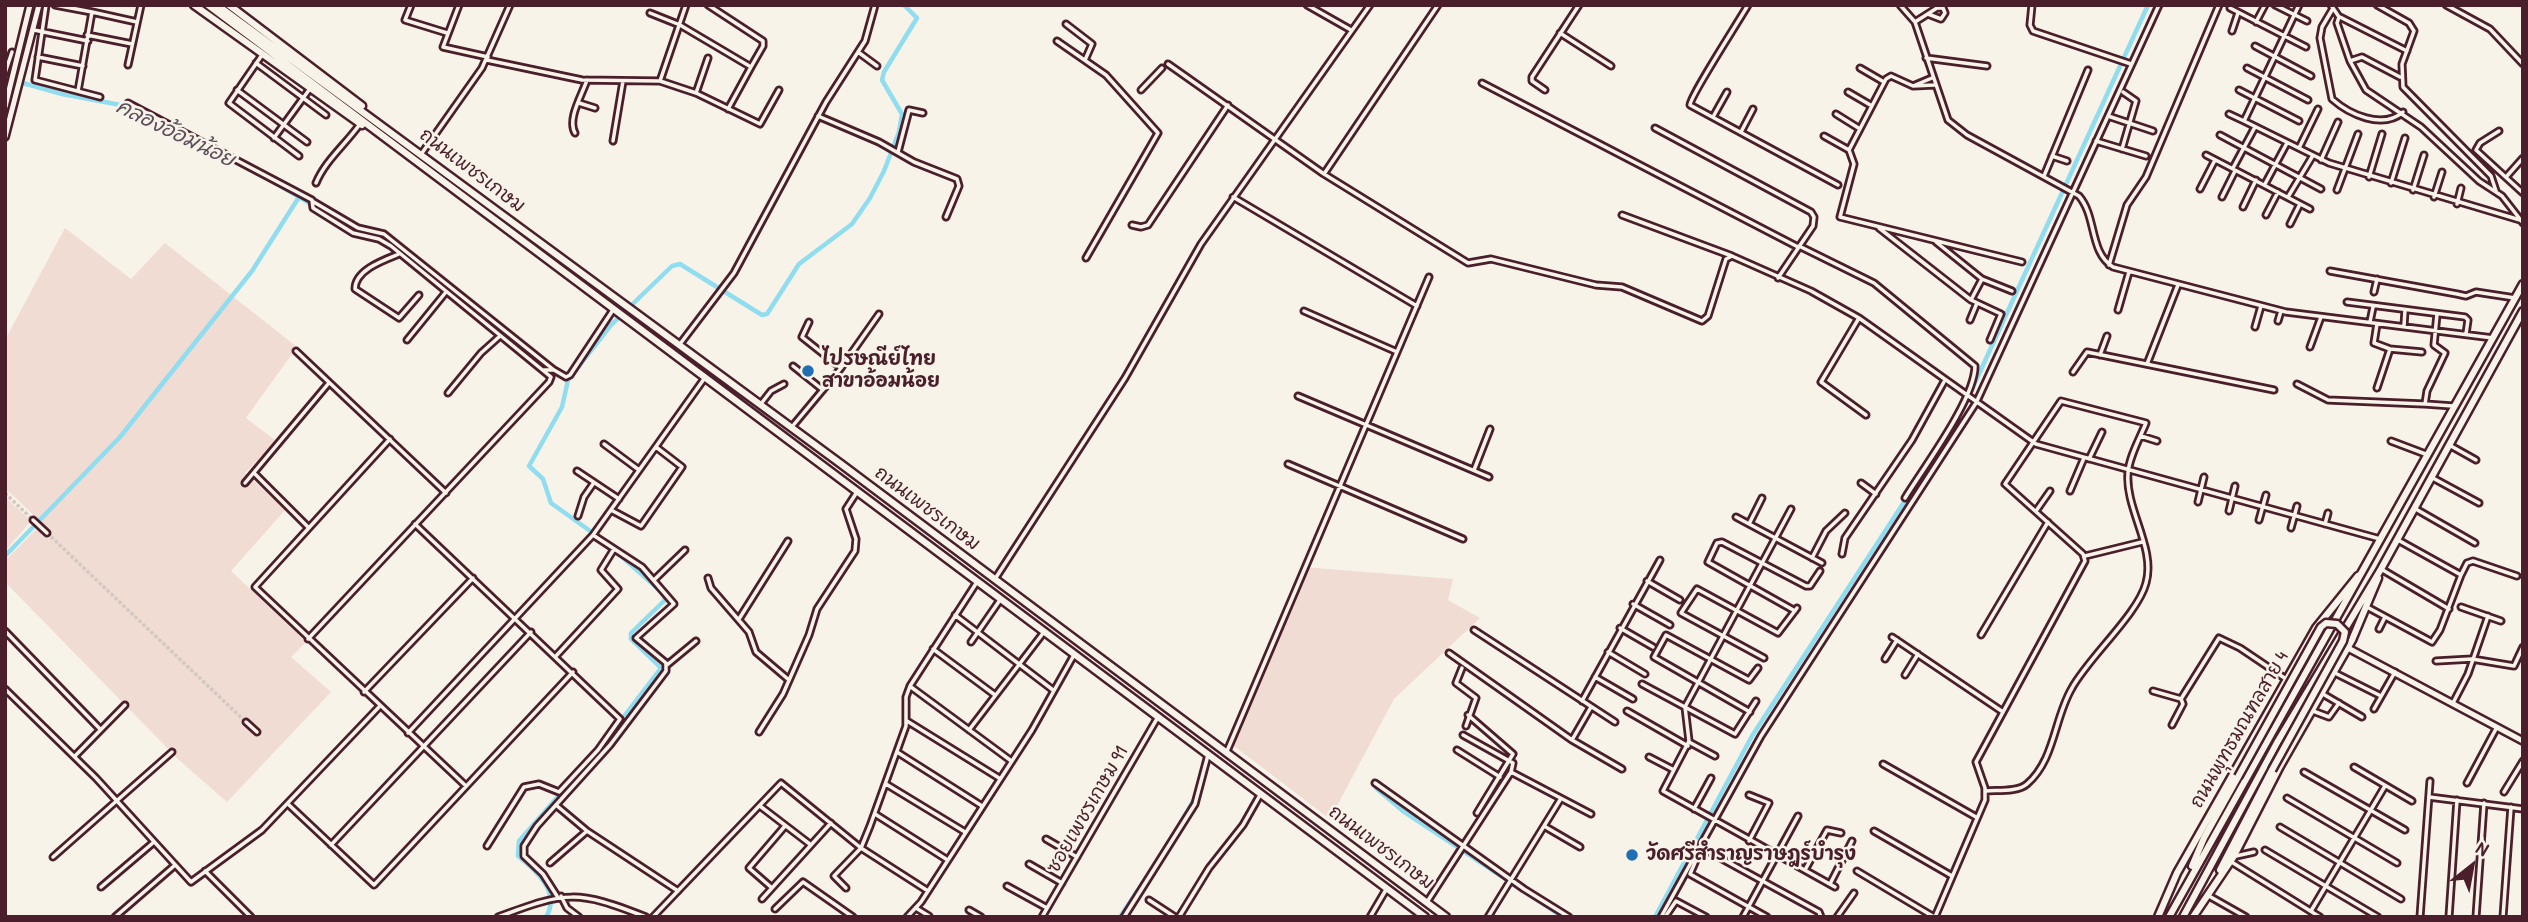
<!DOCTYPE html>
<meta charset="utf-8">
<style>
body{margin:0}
#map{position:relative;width:2528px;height:922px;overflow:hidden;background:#f7f3e8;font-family:"Patrick Hand",sans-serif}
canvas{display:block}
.frame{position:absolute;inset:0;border:7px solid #4a1f2b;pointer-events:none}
.north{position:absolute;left:2437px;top:831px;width:70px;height:70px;-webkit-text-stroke:5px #f7f3e8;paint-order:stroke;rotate:31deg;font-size:19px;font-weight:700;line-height:28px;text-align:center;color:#4a1f2b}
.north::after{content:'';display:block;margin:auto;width:24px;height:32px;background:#4a1f2b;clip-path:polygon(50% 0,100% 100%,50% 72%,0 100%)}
</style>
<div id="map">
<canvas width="2528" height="922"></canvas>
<div class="frame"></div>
<div class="north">N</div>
</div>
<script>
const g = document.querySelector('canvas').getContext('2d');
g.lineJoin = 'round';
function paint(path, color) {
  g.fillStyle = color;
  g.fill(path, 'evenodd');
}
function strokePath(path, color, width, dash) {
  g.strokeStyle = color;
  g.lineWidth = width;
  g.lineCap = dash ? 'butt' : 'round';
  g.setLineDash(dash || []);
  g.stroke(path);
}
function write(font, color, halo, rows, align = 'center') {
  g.font = font + ' "Patrick Hand","Playpen Sans Thai",sans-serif';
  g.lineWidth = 5;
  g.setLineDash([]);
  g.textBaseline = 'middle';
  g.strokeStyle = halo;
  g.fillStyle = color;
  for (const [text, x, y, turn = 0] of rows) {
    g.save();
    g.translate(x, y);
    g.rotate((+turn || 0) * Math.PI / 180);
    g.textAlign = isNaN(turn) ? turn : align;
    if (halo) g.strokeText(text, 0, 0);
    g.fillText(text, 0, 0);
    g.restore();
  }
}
paint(new Path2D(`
 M 65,228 L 131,279 L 165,243 L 297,347 L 246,418 L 276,441 L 245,473 L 286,509 L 231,571 L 306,642 L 291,657 L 331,692 L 227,802 L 179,760 L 5,582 L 5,561 L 42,523 L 5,488 L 5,340 Z
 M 5,497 L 31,521 L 5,551 Z
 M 1303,567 L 1453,579 L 1448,600 L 1480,618 L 1394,699 L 1330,819 L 1230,743 Z`), '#f0dcd3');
strokePath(new Path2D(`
 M 5,78 L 62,94 L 126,106 L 184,135
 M 272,181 L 355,230 L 380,236 L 391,242 L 508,336 L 568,380
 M 1968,398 L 2148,5
 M 607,543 L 551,503 L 543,479 L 529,466 L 562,407 L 568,380 L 611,325 L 672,266 L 680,264 L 762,315 L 767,314 L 799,264 L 852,224 L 870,198 L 884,171 L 899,132 L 902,114 L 882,80 L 884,72 L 917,18 L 904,5
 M 613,549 L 664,594 L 665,600 L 631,633 L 631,639 L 661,668 L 619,723
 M 5,556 L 120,437 L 252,271 L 299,197
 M 1376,788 L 1403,811 L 1563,917
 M 1174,834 L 1197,794
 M 546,917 C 561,893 537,871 518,856 L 519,841 L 583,768
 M 1120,917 L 1168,845
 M 1655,917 L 1752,736 L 1947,436`), '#90ddf0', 4.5);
strokePath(new Path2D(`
 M 5,493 L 33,520
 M 47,533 L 246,722`), '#d4c9c2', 3.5, [3.5, 2]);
const street = new Path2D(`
 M 46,5 L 35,80 L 100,97
 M 55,5 L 92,12
 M 411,5 L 405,20 L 447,33
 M 459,5 L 443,47 L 488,57
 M 708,5 L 763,41 L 763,46 L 751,67
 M 1307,5 L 1351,30
 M 1748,5 C 1739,21 1690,96 1690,105 L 1838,185
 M 1900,5 L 1915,22 L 1948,120 L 1967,135 L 2079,196 C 2097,217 2089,252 2113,267 L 2286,312 L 2493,338
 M 2032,5 L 2030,25 L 2033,31 L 2131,64
 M 2275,5 L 2307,21
 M 2331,5 L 2339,17 L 2337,23 L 2350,61 L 2366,90 L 2421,127 L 2479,181 L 2502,196 L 2523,223
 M 2377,5 L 2409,23 L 2414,31 L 2402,64 L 2403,87 L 2491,176 L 2496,191
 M 2446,5 L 2490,29 L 2523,64
 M 2230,8 L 2306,47
 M 2332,10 L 2322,27 L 2320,38 L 2332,99 C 2349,114 2382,130 2403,112
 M 650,13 L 680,25 L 751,67 L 728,109
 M 2340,17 L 2407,51
 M 1915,22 L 1937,8 L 1943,8 L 1945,13 L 1941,19 L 1928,14
 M 2256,22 L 2265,5
 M 1066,24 L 1092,44 L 1085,60
 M 34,30 L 88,41
 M 2232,31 L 2238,13
 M 1560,33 L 1611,66
 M 87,35 L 132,44
 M 1057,41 L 1106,75 L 1158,133 L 1086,258
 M 2255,46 L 2311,76
 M 858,52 L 877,66
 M 262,55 L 229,103 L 299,156
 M 38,57 L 83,66
 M 1926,58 L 1987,66
 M 487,60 L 582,80 L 660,81 L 696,93 L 760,124 L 779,90
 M 2350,61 L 2362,57 L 2400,77
 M 256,63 L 326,115
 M 1168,64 L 1324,174 L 1468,263 L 1491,259 L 1596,285 L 1622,287 L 1702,321 L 1708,316 L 1726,259 L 1732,256 L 1811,291 L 1859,318 L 2036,444 L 2380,539
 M 128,65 L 141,5
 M 1860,68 L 1884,82
 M 2247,68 L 2308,100
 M 5,73 L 12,52
 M 1932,78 L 1913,86 L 1934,85
 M 660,81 L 686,5
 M 1482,83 L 1798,247
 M 1913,86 L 1891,76 L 1886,79 L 1849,150 L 1854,164 L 1840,217 L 2022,262
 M 237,90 L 307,142
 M 1141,90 L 1162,68
 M 1545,90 L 1532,81 L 1532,77 L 1579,5
 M 2239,90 L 2299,121
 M 78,91 L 92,12 L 137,22
 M 1848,92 L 1872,106
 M 696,93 L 708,58
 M 128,103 L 312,200 L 313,208 L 353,233 L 379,239 L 391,246 L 551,377 L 549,382 L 308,639
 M 579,103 L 595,108
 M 1836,114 L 1860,129
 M 2229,114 L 2244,121 L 2299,5
 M 818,116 L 879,142 L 914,162 L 957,179 L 959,186 L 946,217
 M 2108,116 L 2153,131
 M 1713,117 L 1727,92
 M 2244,121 L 2329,163 L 2520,220
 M 1655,128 L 1811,212 L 1814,217 L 1813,226 L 1778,278
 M 2499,131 L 2480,143 L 2476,150 L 2523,193
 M 1741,132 L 1753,109
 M 575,133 C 567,119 582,95 587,80
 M 2220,135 L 2321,189
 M 1824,136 L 1849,150
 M 274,138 L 309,90
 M 613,141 L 623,81
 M 2096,141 L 2146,156
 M 2299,148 L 2318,109
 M 2122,149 L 2136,101 L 2123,92
 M 898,152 L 909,110 L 923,113
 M 422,153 L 482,68 L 510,5
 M 2206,155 L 2310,209
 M 2052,156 L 2067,161
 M 2321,160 L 2338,122
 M 2233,168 L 2255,127
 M 1324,174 L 1438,5
 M 2044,176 L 2088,70
 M 2507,176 L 2523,158
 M 2369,177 L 2382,134
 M 316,183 C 325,161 345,145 360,124
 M 2391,183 L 2405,138
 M 2265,184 L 2287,143
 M 2200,189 L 2215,160
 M 2337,190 L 2358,134
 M 2413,190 L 2424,155
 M 1233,197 L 1417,306
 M 2222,197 L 2235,171
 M 2288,197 L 2312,157
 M 2434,197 L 2442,172
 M 312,201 L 358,228 L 384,234 L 554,370
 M 2457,204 L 2461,188
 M 2243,207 L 2256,180
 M 1622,215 L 1732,256
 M 2266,215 L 2278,192
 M 2290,224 L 2300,204
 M 1132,225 L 1141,227 L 1148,225 L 1228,105
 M 1879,228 L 1971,300 L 2001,314 L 1990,340
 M 1936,242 L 1982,279 L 2012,291
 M 1799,246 L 1874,283 L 1975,366 C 1975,399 1924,467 1905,498
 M 399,254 C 384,260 355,270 355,289 L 399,318 L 419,295
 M 2109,265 L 2127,205 L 2146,177 L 2219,5
 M 2330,271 L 2457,294 L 2466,296 L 2476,292 L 2515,298
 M 2374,292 L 2377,279
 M 1971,300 L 1982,279
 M 2347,302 L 2465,317 L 2468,320 L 2466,334
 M 2118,310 L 2129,272
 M 1304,311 L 1397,352
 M 2437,314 L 2434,345 L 2445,353 L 2427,391 L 2425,404 L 2453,406
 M 1859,318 L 1821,382 L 1866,415
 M 1970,320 L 1977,303
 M 2278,321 L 2281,311
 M 809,322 L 802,337 L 841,368
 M 2370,322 L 2373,307
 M 2404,326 L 2405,310
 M 2255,327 L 2261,306
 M 407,340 L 446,292
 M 680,344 L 734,273 L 826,102 L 865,41 L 875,5
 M 2310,347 L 2321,317
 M 2390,349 L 2422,352
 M 296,351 L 446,493
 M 2100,355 L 2107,336
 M 2147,364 L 2178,285
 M 793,366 L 823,390
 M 544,370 L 554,370 L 566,377 L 570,375 L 613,310
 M 2073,372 L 2087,352 L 2274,390
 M 2297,384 L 2328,400 L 2424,404
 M 2377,388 L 2390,349 L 2374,343 L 2377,324
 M 448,393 L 481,353 L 500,336
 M 1298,396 L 1489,477
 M 760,405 L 771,391 L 784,384
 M 791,428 L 841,368 L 879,314
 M 2141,436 L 2157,441
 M 390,439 L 255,587 L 466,786
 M 2391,441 L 2428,455
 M 604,444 L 639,470
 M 2451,446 L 2476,460
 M 2089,459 L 2102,432
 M 1288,464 L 1463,539
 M 1474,470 L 1490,429
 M 577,471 L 619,499
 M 254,473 L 308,527
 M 2431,477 L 2479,503
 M 245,483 L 328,384
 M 1861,483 L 1876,494
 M 2070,491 L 2084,458
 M 2198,502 L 2204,477
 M 2414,508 L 2475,543
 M 1791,509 L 1685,707 L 1689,741 L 1663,791 L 1835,887
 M 611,510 L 641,526 L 682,467 L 656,447
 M 2036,511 L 2050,491
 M 2229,511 L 2235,486
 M 578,516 L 584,497 L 593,484
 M 1736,517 L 1822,563
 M 33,520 L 47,533
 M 2259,520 L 2266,495
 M 415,524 L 620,719 L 598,750 L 559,792 L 539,784 L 524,787 L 487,846
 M 1749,524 L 1762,498
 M 2325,524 L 2328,513
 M 2291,528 L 2297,506
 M 2398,540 L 2461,575 L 2467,563 L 2473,561 L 2517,576
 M 1842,554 L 1845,538 L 1912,440 L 1945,380
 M 2085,556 L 2142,542
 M 1812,558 L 1826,531 L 1845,513
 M 2381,569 L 2449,609
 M 708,578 L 711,588 L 749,632 L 756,652 L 789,680
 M 655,579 L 685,550
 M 995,579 L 1125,378 L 1201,244 L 1370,5
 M 1647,581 L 1680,600
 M 1633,604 L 1670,625
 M 2367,607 L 2432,642 L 2440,630 L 2461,575
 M 2461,607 L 2501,621
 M 1795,611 L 1708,562 L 1717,543 L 1722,542 L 1806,586 L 1810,586 L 1820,571
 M 955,615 L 1053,690
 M 739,619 L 788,541
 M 1620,628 L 1653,647
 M 2379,629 L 2385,617
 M 1474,630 L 1615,722
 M 5,631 L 100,729
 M 1981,635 L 2048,522
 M 1892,637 L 2003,712
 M 971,642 L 1000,600
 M 933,649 L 995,695
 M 1608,652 L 1645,674
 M 1449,653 L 1572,740 L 1622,769
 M 556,656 L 618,589 L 601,570 L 614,549
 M 1764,658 L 1681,613 L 1697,589 L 1778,633 L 1797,608
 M 1885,659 L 1897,640
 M 2436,661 L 2472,659 L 2514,666 L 2523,647
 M 667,665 L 696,641
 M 1462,668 L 1456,683 L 1476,698 L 1466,726
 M 2335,673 L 2381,696
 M 1905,675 L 1918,654
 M 1595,677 L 1633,699
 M 1642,684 L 1735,734 L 1756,701
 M 911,687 L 1010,760
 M 5,689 L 96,778 L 191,882 L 262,830 L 379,707
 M 2153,691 L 2181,699 L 2219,638 L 2240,648 L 2286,679
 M 364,692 L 473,578
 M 2323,694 L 2362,717
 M 1582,701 L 1660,560
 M 2453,703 L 2468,674 L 2488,616
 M 2374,709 L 2395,672
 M 1627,711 L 1688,746
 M 2313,711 L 2329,717 L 2339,703
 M 1750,712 L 1654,657 L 1666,635 L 1749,680 L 1758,668
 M 1468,715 L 1513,754 L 1477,813
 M 907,721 L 999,778
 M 246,722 L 257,732
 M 2172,725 L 2183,704 L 2181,699
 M 969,730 L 1044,632
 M 759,732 L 783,694 L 809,635 L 817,609 L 855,551 L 856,539 L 846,509 L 857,492
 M 408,733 L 593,535 L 704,379
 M 1463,735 L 1513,763 L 1511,772 L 1591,814
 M 1572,740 L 1591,707
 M 1689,742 L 1715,756
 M 1457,750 L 1500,777
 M 1227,751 L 1429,277
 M 897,752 L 982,806
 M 75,756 L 125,705
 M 1649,757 L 1674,770
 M 1883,764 L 1976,817
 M 2354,767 L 2412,801
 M 2304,772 L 2405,830
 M 1375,783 L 1524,889 L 1569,917
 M 2467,783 L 2497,727
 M 886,784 L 965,832
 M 2504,792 L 2523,761
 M 2429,797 L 2523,809
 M 2287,798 L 2397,863
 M 288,804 L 374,885 L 573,672
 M 556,805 L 587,831 L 678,891
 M 760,806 L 811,845
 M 1694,809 L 1711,778
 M 875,814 L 946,859
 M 1544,826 L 1580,847
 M 2280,827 L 2401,899
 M 1874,831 L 1952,876
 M 1046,839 L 1077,857
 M 1749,841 L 1769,803 L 1749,795
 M 331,845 L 531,632
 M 2265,850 L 2378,917
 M 2236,856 L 2254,852
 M 53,857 L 172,752
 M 2230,861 L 2320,917
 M 550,863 L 587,831
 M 1029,864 L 1062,883
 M 1805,870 L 1827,830 L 1841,833
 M 205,871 L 251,917
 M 1857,871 L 1934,917
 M 1830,884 L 1852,841
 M 1007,886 L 1047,908
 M 101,887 L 154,842
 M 772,888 L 749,868 L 785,826
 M 846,888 L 834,876 L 861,848 L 870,826 L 906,726 L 906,697 L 910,686 L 977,582
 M 557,896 L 543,874 L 524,856 L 524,846 L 537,826 L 610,745 L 666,671 L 666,663 L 636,638 L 674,604 L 642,567 L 593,535
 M 561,896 L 567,908 L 579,917
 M 2209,896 L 2246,917
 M 762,899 L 831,823
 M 1149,900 L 1175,917
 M 1427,902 L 1511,772
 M 916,908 L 929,916
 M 775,909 L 803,882 L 853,917
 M 969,910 L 981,917
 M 2311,911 L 2385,786
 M 115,917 L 174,866
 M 498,917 C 567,891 577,890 646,917
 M 653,917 L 781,783 L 861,848 L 928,891
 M 907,917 L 921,902 L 1032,730 L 1074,655
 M 1042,917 L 1158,717
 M 1124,917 L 1195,804 L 1208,755
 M 1179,917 L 1209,868 L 1243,825 L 1260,795
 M 1370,917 L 1387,888
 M 1488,917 L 1560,800
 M 1661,917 L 1761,736 L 1976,403 L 2159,5
 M 1665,917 L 1676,901 L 1706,917
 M 1743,917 L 1798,816
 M 1767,917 L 1690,874 L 1700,851 L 1704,849 L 1819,912 L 1821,917
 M 1837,917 L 1854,893
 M 1935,917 L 1985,800 L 1985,788 L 1976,762 L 2085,561 L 2083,554 L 2005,484 L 2061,401 L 2146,423 C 2140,438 2129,457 2128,473 C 2125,509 2156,548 2146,583 C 2138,614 2089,657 2072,688 C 2054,718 2055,760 2027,784 C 2018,792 1998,790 1986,791
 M 2420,917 L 2430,781
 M 2449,917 L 2457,800
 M 2476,917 L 2484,803
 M 2503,917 L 2511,807`);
const secondary = new Path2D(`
 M 5,107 L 30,5
 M 5,137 L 39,5
 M 2348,648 L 2523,741`);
const primary = new Path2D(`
 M 194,5 L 362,125
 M 208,5 L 1425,917
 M 217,5 L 841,464 L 1446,917
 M 229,5 L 362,106
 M 2192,866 L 2204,838 L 2238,777
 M 2220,870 L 2272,770
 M 2158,917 L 2177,873 L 2316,628 L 2358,576
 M 2169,917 L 2523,284
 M 2183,917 L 2278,741 L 2381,569 L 2523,311
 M 2193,917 L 2234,856 L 2280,766 L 2352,640 L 2378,578`);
strokePath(street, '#4a1f2b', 9);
strokePath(secondary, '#4a1f2b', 10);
strokePath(primary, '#4a1f2b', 11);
strokePath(street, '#f7f3e8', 3.5);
strokePath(secondary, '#f7f3e8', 5);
strokePath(primary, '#f7f3e8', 6);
const primaryBridge = new Path2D(`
 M 2238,777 L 2321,627 L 2326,623 L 2337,624 L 2345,632 L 2343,641 L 2272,770`);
strokePath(primaryBridge, '#4a1f2b', 11, []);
strokePath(primaryBridge, '#f7f3e8', 6);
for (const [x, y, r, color] of [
 [808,371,7,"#1f6fb2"],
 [1632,855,7,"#1f6fb2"]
]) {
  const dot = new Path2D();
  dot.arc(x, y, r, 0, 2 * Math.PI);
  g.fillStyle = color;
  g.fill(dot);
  strokePath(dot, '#f7f3e8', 2.5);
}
write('19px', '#4a1f2b', '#f7f3e8', [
 ["ถนนเพชรเกษม",472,171,37],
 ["ถนนเพชรเกษม",927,509,37],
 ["ถนนพุทธมณฑลสาย 4",2240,730,-60],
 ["ซอยเพชรเกษม 91",1088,810,-60],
 ["ถนนเพชรเกษม",1381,848,37]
]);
write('bold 19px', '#4a1f2b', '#f7f3e8', [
 ["ไปรษณีย์ไทย",822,360],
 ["สาขาอ้อมน้อย",822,382],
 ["วัดศรีสําราญราษฎร์บํารุง",1646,855]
], 'left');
write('italic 21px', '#5c4e5c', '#f7f3e8', [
 ["คลองอ้อมน้อย",175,134,26]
]);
</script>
